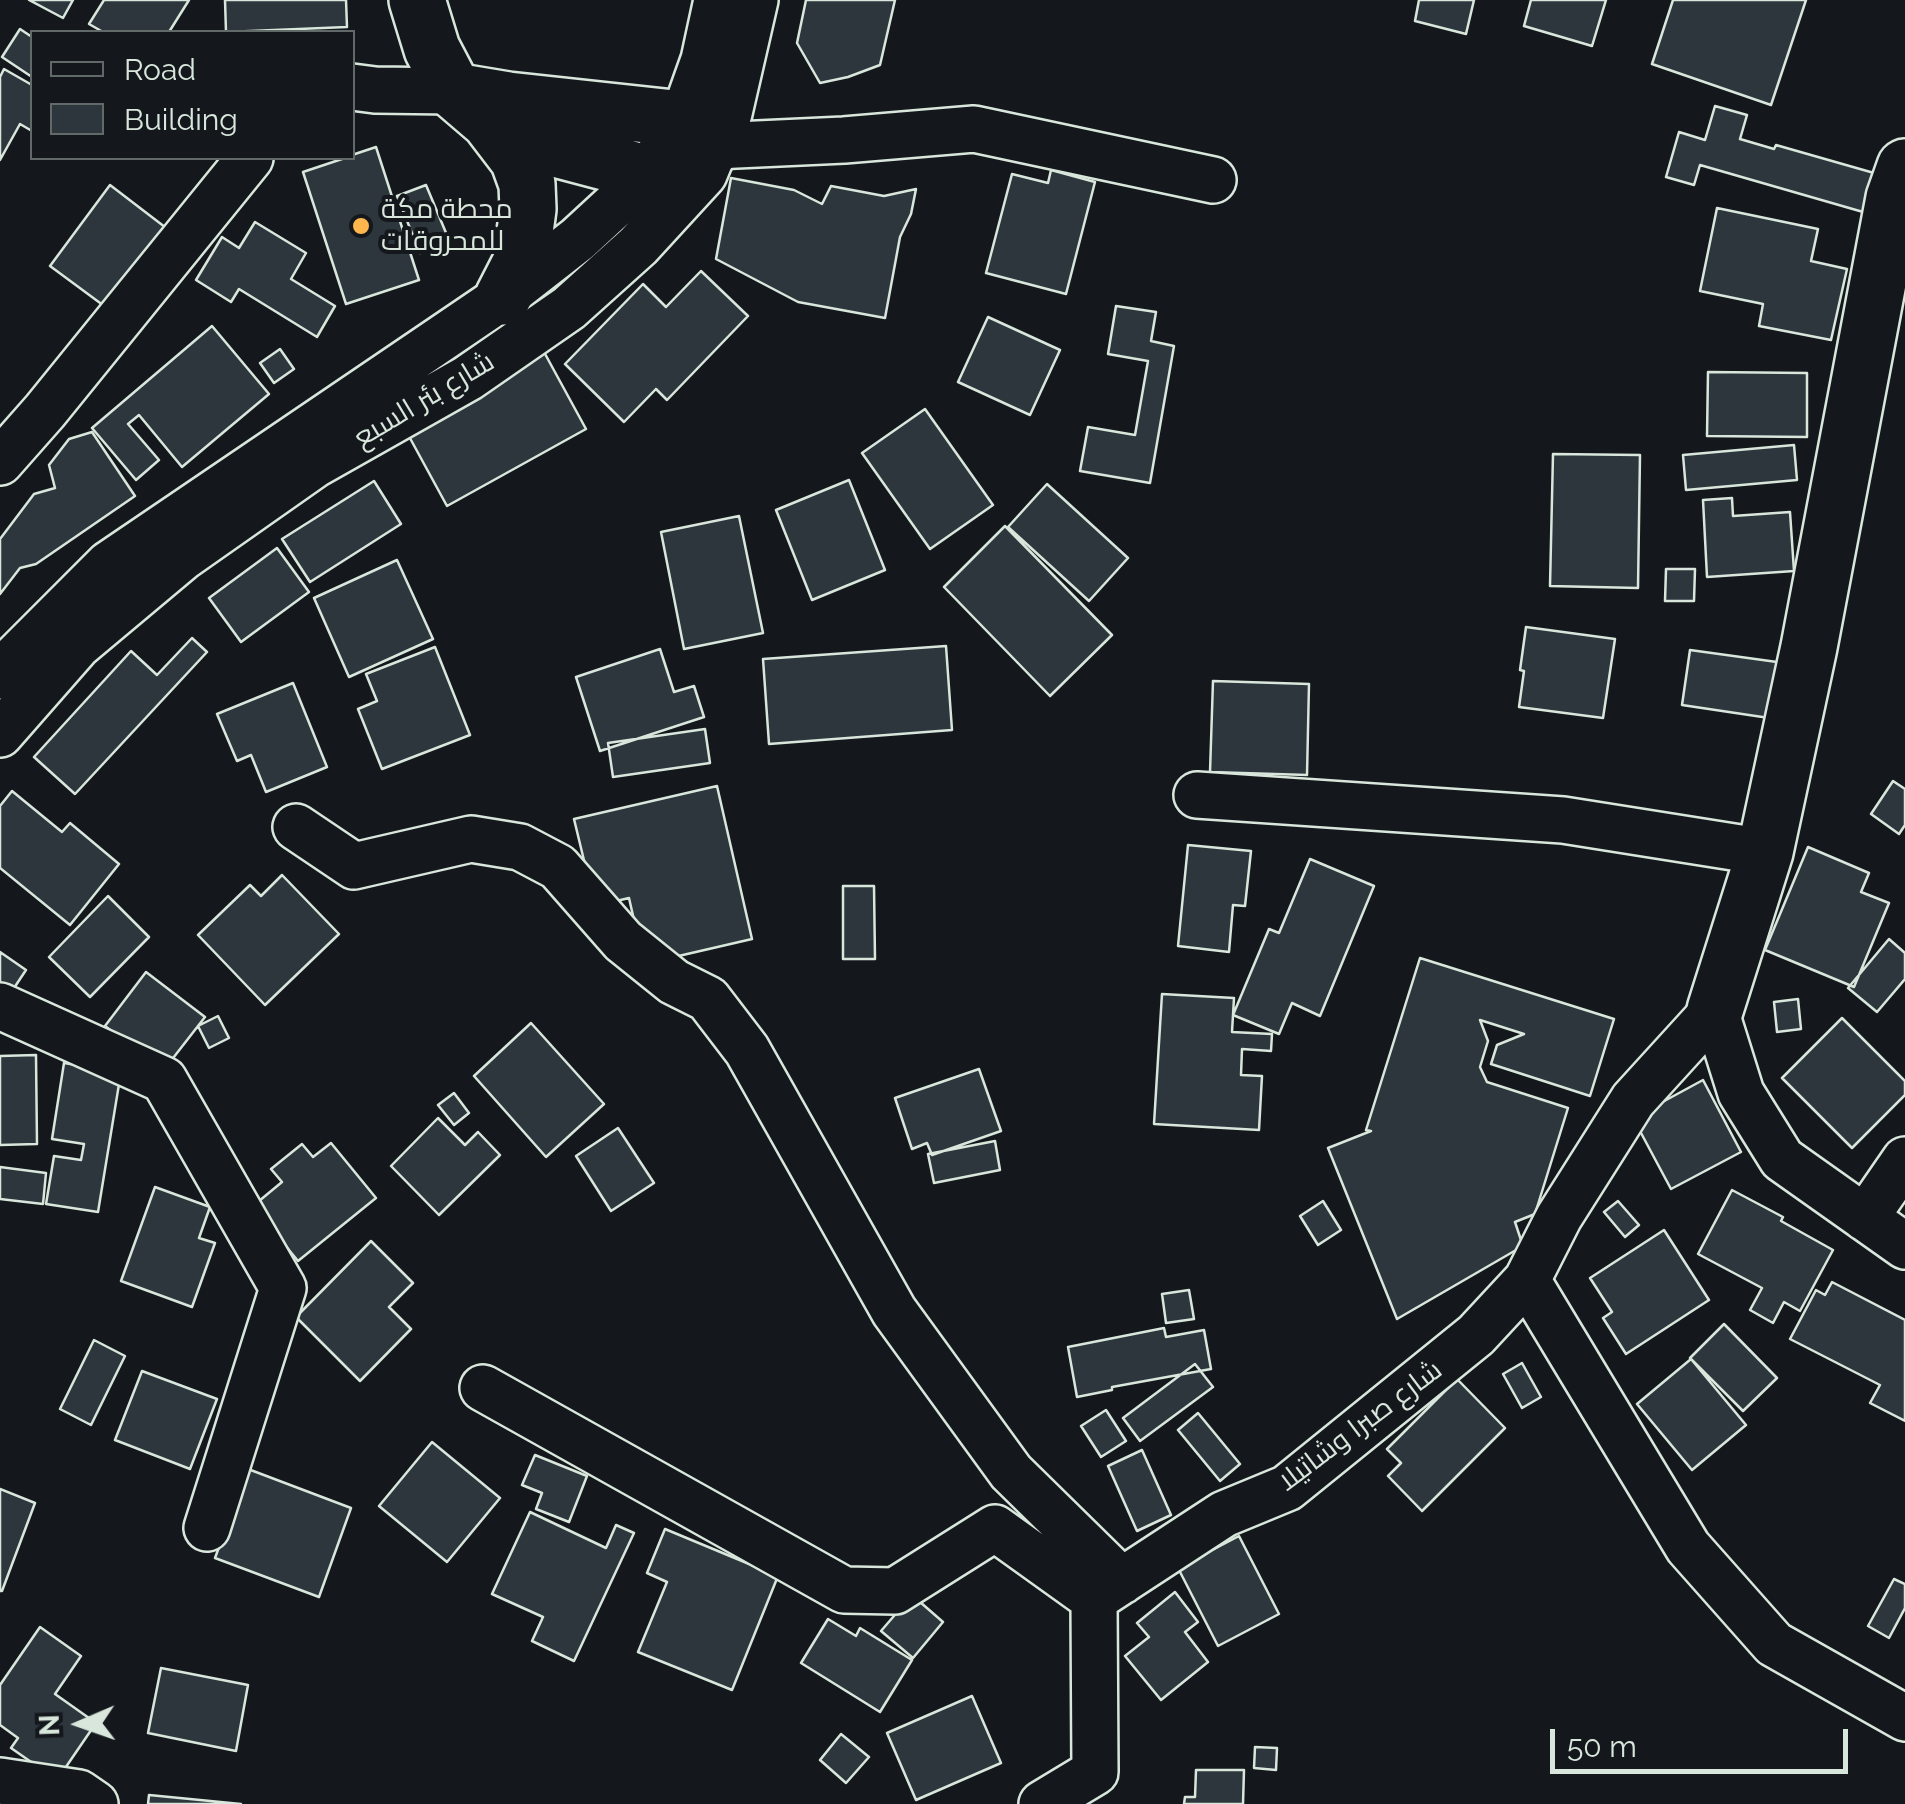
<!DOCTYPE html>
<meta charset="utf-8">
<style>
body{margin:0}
#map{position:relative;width:1905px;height:1804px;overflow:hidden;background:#14181c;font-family:Raleway,sans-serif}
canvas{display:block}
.legend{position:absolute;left:30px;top:30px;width:325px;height:130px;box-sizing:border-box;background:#14181c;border:2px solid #626a69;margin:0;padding:12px 18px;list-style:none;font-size:30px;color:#d8e6dc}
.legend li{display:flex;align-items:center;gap:20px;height:50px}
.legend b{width:50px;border:2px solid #626a69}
.north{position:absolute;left:30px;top:1674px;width:100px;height:100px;-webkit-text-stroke:8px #14181c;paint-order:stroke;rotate:268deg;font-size:28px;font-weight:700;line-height:40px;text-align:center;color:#d8e6dc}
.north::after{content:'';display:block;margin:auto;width:35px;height:45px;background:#d8e6dc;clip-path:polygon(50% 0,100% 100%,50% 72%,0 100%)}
.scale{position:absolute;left:1550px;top:1729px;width:298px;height:45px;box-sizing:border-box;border:5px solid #d8e6dc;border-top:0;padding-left:12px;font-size:30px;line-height:35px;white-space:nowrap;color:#d8e6dc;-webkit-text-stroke:8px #14181c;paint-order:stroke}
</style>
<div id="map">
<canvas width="1905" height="1804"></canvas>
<ul class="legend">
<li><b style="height:12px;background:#14181c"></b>Road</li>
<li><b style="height:28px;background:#2c363c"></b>Building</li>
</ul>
<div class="north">N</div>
<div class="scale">50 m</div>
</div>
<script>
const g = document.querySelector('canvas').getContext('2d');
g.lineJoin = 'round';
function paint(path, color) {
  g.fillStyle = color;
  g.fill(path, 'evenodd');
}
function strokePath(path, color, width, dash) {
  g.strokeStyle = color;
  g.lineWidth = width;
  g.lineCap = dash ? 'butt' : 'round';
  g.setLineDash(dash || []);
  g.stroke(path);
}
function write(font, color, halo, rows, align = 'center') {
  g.font = font + ' Raleway,Cairo,sans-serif';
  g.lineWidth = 8;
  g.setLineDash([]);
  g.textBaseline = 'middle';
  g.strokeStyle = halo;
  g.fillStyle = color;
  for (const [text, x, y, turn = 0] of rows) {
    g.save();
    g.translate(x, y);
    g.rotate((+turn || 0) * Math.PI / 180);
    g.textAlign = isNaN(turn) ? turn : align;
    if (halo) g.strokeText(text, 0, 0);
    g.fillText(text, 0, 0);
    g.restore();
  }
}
const building = new Path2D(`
 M 29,0 L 73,0 L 63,18 Z
 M 104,0 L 189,0 L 169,32 L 103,32 L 89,24 Z
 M 225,0 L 346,0 L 347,27 L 226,32 Z
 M 806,0 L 895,0 L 880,65 L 848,77 L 820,83 L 797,43 Z
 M 1419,0 L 1474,0 L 1466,34 L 1415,21 Z
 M 1531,0 L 1606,0 L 1592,46 L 1524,26 Z
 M 1673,0 L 1806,0 L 1771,105 L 1652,64 Z
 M 20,29 L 32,37 L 32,77 L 2,57 Z
 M 4,69 L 32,85 L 32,131 L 20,124 L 0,160 L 0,77 Z
 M 1715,106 L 1747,115 L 1740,139 L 1774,149 L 1776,145 L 1881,175 L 1870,214 L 1700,165 L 1694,185 L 1666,177 L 1679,132 L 1705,140 Z
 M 376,147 L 419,280 L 346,304 L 303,172 L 345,158 L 352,158 L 352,155 Z
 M 1051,170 L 1095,182 L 1066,294 L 986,273 L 1012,174 L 1048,183 Z
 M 731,178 L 794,190 L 822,204 L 831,186 L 884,196 L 916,189 L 911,214 L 900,237 L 885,318 L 798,302 L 716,259 Z
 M 110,185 L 174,234 L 115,314 L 50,266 Z
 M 426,185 L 449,240 L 420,253 L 397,196 Z
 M 1717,208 L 1818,229 L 1811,261 L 1847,269 L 1831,340 L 1759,326 L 1763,304 L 1700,291 Z
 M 255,222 L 306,253 L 291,279 L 335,306 L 317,337 L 239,289 L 231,302 L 196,280 L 222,237 L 239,248 Z
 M 701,271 L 748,316 L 667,400 L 656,389 L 624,422 L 565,364 L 643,284 L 666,307 Z
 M 1116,306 L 1156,312 L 1151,341 L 1174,346 L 1150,483 L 1080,471 L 1088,427 L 1135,435 L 1148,361 L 1108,354 Z
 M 988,317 L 1060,350 L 1030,415 L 958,382 Z
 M 212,326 L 269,394 L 182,467 L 139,415 L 128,424 L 159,460 L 136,480 L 92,428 Z
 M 280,349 L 294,369 L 274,383 L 260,363 Z
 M 544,352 L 586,429 L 447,506 L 405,429 Z
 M 1708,372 L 1807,373 L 1807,437 L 1707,436 Z
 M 925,409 L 993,505 L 930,549 L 862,453 Z
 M 92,432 L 135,496 L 36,564 L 20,568 L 0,594 L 0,539 L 34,494 L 55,488 L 49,465 L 69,439 Z
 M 1794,445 L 1797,480 L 1686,490 L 1683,455 Z
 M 1553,454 L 1640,455 L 1638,588 L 1550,586 Z
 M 849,480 L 885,570 L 812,600 L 776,510 Z
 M 374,481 L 401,524 L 310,582 L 282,539 Z
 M 1047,484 L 1128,558 L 1089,601 L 1008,527 Z
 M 1732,498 L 1733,516 L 1790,512 L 1794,571 L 1707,577 L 1703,500 Z
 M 739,516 L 763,633 L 684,649 L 661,532 Z
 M 1005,526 L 1112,635 L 1050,696 L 944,587 Z
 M 277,548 L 309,592 L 241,642 L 209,598 Z
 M 397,560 L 433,639 L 349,677 L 314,598 Z
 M 1666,569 L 1695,569 L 1694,601 L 1665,601 Z
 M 1526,627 L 1615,639 L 1603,718 L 1519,707 L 1524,671 L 1520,670 Z
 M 192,638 L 207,652 L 75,794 L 34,757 L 131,651 L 157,675 Z
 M 946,646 L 952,730 L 769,744 L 763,659 Z
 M 435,647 L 470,735 L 382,769 L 358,709 L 377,701 L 366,674 Z
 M 660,649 L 674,692 L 694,686 L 704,717 L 600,751 L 576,677 Z
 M 1690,650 L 1777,662 L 1769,718 L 1682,705 Z
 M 1213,681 L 1309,684 L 1307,775 L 1210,772 Z
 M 293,683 L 327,767 L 266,792 L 251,755 L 237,761 L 217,714 Z
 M 705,729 L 710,763 L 613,777 L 608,743 Z
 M 1893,781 L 1905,789 L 1905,825 L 1899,834 L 1871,814 Z
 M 717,786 L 752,939 L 644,964 L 629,898 L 595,906 L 574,819 Z
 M 12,791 L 62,832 L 70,823 L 119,864 L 70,925 L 0,868 L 0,806 Z
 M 1188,845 L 1251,851 L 1245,906 L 1233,905 L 1229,952 L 1178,946 Z
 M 1808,847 L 1869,873 L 1861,892 L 1889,903 L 1854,987 L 1765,950 Z
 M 1310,859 L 1374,886 L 1320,1016 L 1292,1003 L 1279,1034 L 1233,1015 L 1269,929 L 1279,933 Z
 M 282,875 L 339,934 L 265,1005 L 198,935 L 250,885 L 261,896 Z
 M 843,886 L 874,886 L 875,959 L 843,959 Z
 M 108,896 L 149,937 L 90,997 L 49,957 Z
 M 1889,939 L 1905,953 L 1905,979 L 1877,1012 L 1848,988 Z
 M 0,952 L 26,970 L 0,1009 Z
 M 1420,958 L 1614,1019 L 1590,1096 L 1491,1064 L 1497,1045 L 1524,1034 L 1480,1020 L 1488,1041 L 1480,1067 L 1487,1082 L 1568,1108 L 1535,1214 L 1515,1222 L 1523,1246 L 1397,1319 L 1328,1148 L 1371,1131 L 1366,1130 Z
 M 146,972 L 205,1017 L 163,1071 L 105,1026 Z
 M 1162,994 L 1234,998 L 1232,1032 L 1272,1034 L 1271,1051 L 1242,1049 L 1241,1075 L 1262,1076 L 1259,1130 L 1154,1124 Z
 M 1798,999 L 1801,1029 L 1777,1032 L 1774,1002 Z
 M 218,1016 L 229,1038 L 209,1048 L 198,1026 Z
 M 1842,1018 L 1905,1081 L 1905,1095 L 1852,1148 L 1782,1078 Z
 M 531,1023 L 604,1104 L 546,1157 L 474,1076 Z
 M 36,1055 L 37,1144 L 0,1145 L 0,1056 Z
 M 64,1063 L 121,1072 L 98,1212 L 46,1204 L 54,1156 L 81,1160 L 84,1144 L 52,1139 Z
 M 979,1069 L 1001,1131 L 932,1155 L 927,1143 L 912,1149 L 895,1098 Z
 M 1703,1080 L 1741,1152 L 1671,1189 L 1633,1118 Z
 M 454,1093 L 469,1113 L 454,1125 L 438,1105 Z
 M 438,1118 L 465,1145 L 478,1132 L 500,1155 L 439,1215 L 391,1166 Z
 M 618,1128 L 654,1183 L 611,1211 L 576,1156 Z
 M 995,1141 L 1000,1170 L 934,1183 L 928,1154 Z
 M 331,1143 L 376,1198 L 298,1261 L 253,1206 L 282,1182 L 271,1169 L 302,1144 L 313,1157 Z
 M 0,1167 L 46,1173 L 43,1204 L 0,1199 Z
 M 155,1187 L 210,1207 L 199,1238 L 215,1243 L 192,1307 L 121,1281 Z
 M 1732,1190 L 1783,1217 L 1781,1221 L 1833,1250 L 1800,1311 L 1784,1302 L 1773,1323 L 1750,1310 L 1762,1288 L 1698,1254 Z
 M 1323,1201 L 1341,1230 L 1318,1245 L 1300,1216 Z
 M 1618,1201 L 1639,1225 L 1625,1237 L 1604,1212 Z
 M 1664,1230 L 1709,1300 L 1626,1354 L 1603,1318 L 1612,1312 L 1590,1278 Z
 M 371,1241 L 413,1283 L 389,1307 L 411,1329 L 360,1381 L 296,1317 Z
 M 1832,1282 L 1905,1320 L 1905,1421 L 1870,1403 L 1880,1385 L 1790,1339 L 1816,1290 L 1825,1295 Z
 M 1189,1290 L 1194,1319 L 1166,1323 L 1162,1294 Z
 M 1724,1324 L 1777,1378 L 1743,1411 L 1690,1358 Z
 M 1164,1328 L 1166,1337 L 1204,1330 L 1211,1369 L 1112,1387 L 1112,1390 L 1077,1397 L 1068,1347 Z
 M 94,1340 L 125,1356 L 91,1425 L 60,1409 Z
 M 1691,1359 L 1746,1425 L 1692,1470 L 1637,1404 Z
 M 1522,1363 L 1541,1397 L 1522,1408 L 1503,1374 Z
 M 1195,1364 L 1213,1387 L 1140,1441 L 1123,1418 Z
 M 142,1371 L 217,1399 L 190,1469 L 115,1440 Z
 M 1457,1379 L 1505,1428 L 1422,1511 L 1388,1476 L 1401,1463 L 1387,1449 Z
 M 1106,1410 L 1126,1441 L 1101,1457 L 1081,1426 Z
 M 1198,1413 L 1240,1464 L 1220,1481 L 1178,1430 Z
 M 432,1442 L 500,1498 L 447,1562 L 379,1506 Z
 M 1142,1450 L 1171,1515 L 1137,1531 L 1108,1466 Z
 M 535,1455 L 587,1476 L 569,1522 L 536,1509 L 542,1493 L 522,1485 Z
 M 248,1469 L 351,1508 L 319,1597 L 215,1558 Z
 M 0,1489 L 35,1503 L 2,1591 L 0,1591 Z
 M 530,1512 L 606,1548 L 616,1525 L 634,1533 L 574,1661 L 532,1641 L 543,1617 L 492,1594 Z
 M 665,1529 L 778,1576 L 732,1690 L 638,1652 L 667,1582 L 647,1573 Z
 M 1239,1536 L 1279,1614 L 1218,1646 L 1178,1568 Z
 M 1894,1579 L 1905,1584 L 1905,1608 L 1889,1638 L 1868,1626 Z
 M 1175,1592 L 1198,1622 L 1185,1632 L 1208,1662 L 1161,1700 L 1125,1656 L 1149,1637 L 1137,1623 Z
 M 912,1595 L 943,1622 L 913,1658 L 881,1631 Z
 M 828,1619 L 856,1636 L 860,1628 L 912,1660 L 880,1712 L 801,1663 Z
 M 40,1627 L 81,1656 L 55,1694 L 96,1723 L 57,1780 L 11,1748 L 18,1738 L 0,1725 L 0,1685 Z
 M 161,1668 L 248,1685 L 236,1751 L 148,1733 Z
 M 972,1696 L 1001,1763 L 916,1800 L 887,1733 Z
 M 841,1734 L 869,1757 L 846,1783 L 820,1760 Z
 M 1255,1747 L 1277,1748 L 1276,1770 L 1254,1768 Z
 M 1196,1770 L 1244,1770 L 1243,1804 L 1184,1804 L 1185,1797 L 1195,1797 Z
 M 149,1795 L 241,1804 L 148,1804 Z`);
paint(building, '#2c363c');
strokePath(building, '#d8e6dc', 2.5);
const minor = new Path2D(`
 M 352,87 L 375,90 L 454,91
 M 715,146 L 844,140 L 974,129 L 1213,180
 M 0,462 L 45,411 L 250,158
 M 0,676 L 17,656 L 109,564 L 510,292 L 578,239 L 642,180 L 683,119 L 704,60 L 717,0
 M 0,734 L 78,645 L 183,557 L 314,465 L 468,378 L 569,308 L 638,246 L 704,174 L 729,113 L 755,0
 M 1197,795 L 1563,820 L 1765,852
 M 296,827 L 354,866 L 471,839 L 520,847 L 558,867 L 623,941 L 674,982 L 708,999 L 747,1050 L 894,1311 L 1011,1472 L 1122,1581
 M 0,1006 L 164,1080 L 283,1288 L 207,1528
 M 1715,1010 L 1741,1093 L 1782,1159 L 1905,1246
 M 1865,1218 L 1905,1160
 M 1527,1280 L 1688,1547 L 1774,1644 L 1905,1718
 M 483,1388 L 844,1590 L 895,1591 L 995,1528 L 1094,1599
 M 0,1781 L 79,1793 L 95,1804
 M 1042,1804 L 1095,1772 L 1094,1599 L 1224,1514 L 1287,1488 L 1476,1335 L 1527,1280 L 1559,1217 L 1633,1100 L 1715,1010`);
const major = new Path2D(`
 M 417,0 L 432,49 L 454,91 L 489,121 L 540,145 L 646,173 L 715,146 L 683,119 L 508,100 L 454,91
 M 489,121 L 518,159 L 527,184 L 528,209 L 521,262 L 503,297
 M 1715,1010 L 1765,852 L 1809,647 L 1894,198 L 1905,167`);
strokePath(minor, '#d8e6dc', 50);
strokePath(major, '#d8e6dc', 60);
strokePath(minor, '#14181c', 45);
strokePath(major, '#14181c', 55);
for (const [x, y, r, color] of [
 [361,226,10,"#ffb74d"]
]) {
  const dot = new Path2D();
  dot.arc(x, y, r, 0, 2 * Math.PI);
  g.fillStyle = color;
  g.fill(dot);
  strokePath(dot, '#14181c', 4);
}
write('28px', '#d8e6dc', '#14181c', [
 ["محطة مكة",381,210],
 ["للمحروقات",381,242]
], 'left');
write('28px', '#d8e6dc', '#14181c', [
 ["شارع بئر السبع",424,400,-31],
 ["شارع صبرا وشاتيلا",1360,1426,-37]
]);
</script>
